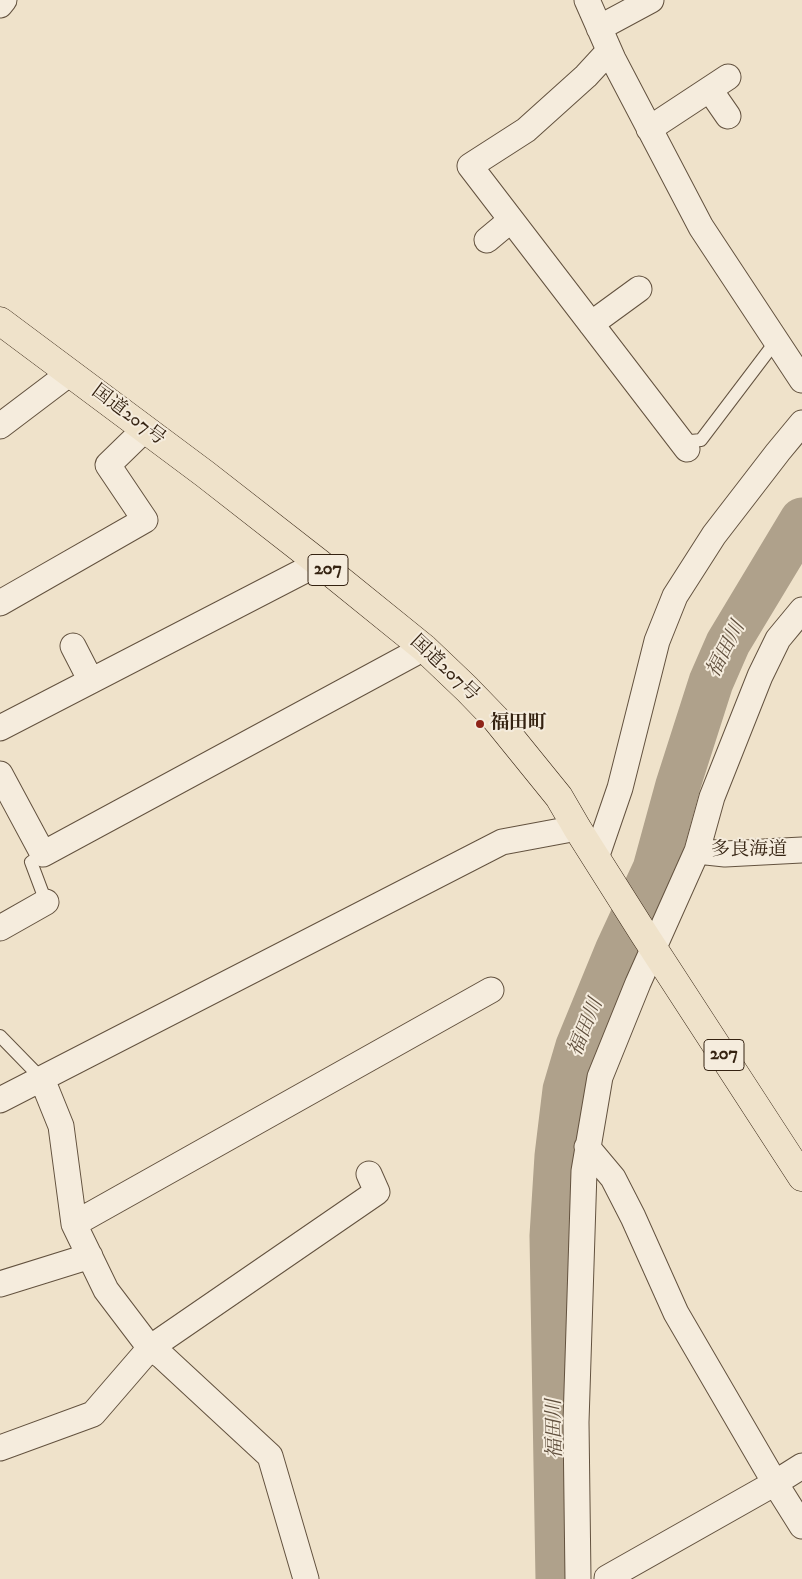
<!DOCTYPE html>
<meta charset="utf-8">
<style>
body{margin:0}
canvas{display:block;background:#efe2ca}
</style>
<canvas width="802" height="1579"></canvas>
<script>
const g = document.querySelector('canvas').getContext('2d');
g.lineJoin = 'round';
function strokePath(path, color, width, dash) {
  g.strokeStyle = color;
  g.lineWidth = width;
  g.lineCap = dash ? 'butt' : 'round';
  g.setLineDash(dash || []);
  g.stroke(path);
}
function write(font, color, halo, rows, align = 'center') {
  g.font = font + ' "IM FELL DW Pica","Noto Serif JP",serif';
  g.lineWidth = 4;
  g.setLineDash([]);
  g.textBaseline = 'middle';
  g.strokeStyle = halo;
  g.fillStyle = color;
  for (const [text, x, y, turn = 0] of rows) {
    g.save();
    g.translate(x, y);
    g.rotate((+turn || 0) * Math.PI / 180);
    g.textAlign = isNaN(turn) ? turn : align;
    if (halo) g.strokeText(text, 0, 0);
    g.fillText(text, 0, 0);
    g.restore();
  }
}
strokePath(new Path2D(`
 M 558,1579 L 552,1236 L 557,1156 L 565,1090 L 578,1046 L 617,951 L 655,869 L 678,785 L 711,682 L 728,643 L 802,520`), '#afa18b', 45);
const service = new Path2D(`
 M 681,442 L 701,440 L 776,341
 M 43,854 L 31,862 L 46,902
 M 0,1036 L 42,1079`);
const minor = new Path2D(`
 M 587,0 L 613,59 L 701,227 L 802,380
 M 0,5 L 4,0
 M 599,28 L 651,0
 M 609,51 L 586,76 L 526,130 L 470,166 L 687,449
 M 710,90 L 728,116
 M 649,129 L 728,77
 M 487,240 L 511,220
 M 591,324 L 639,289
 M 0,426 L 70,373
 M 0,603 L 145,520 L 108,465 L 145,429
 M 73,646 L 91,681
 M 0,728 L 319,563
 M 0,774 L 43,854 L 424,648
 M 697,851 L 725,854 L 802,850
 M 596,858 L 620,788 L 657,641 L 675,596 L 714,535 L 778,452 L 802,423
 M 0,928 L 46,902
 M 0,1100 L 502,842 L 577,828
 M 587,1147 L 613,1178 L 633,1217 L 676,1313 L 775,1483 L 802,1526
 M 74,1224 L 491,990
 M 0,1284 L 90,1256
 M 0,1448 L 93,1414 L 150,1348 L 106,1290 L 74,1224 L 61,1126 L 42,1079
 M 306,1579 L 270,1456 L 162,1356 L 150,1348 L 377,1192 L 369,1174
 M 578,1579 L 576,1422 L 584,1171 L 600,1077 L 638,983 L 697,851 L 712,797 L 760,676 L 778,639 L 802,610
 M 607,1579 L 607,1578 L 775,1483 L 802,1466`);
const trunk = new Path2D(`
 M 0,321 L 205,474 L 319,563 L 424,648 L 467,689 L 495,718 L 559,797 L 577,828 L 644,934 L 802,1177`);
strokePath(service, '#63523f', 14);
strokePath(minor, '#63523f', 27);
strokePath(trunk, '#342211', 29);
strokePath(service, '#f5ecdd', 12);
strokePath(minor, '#f5ecdd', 25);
strokePath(trunk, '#efe2ca', 28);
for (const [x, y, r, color] of [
 [480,724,5,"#8f2418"]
]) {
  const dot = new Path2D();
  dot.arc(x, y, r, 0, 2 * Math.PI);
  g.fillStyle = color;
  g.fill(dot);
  strokePath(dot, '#f5ecdd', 2);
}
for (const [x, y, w] of [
 [328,570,40],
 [724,1055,40]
]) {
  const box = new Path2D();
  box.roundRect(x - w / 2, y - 15.5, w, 31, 4);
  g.fillStyle = '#f5ecdd';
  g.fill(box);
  strokePath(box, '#342211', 1);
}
write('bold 18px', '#342211', null, [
 ["207",328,570],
 ["207",724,1055]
]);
write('19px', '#342211', '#f5ecdd', [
 ["国道207号",128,416,37],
 ["国道207号",444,669,43],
 ["多良海道",749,851]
]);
write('bold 19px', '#342211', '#f5ecdd', [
 ["福田町",490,724]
], 'left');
write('italic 20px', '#5f4e3c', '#f5ecdd', [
 ["福田川",727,650,-63],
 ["福田川",587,1028,-68],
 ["福田川",556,1429,-91]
]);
</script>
